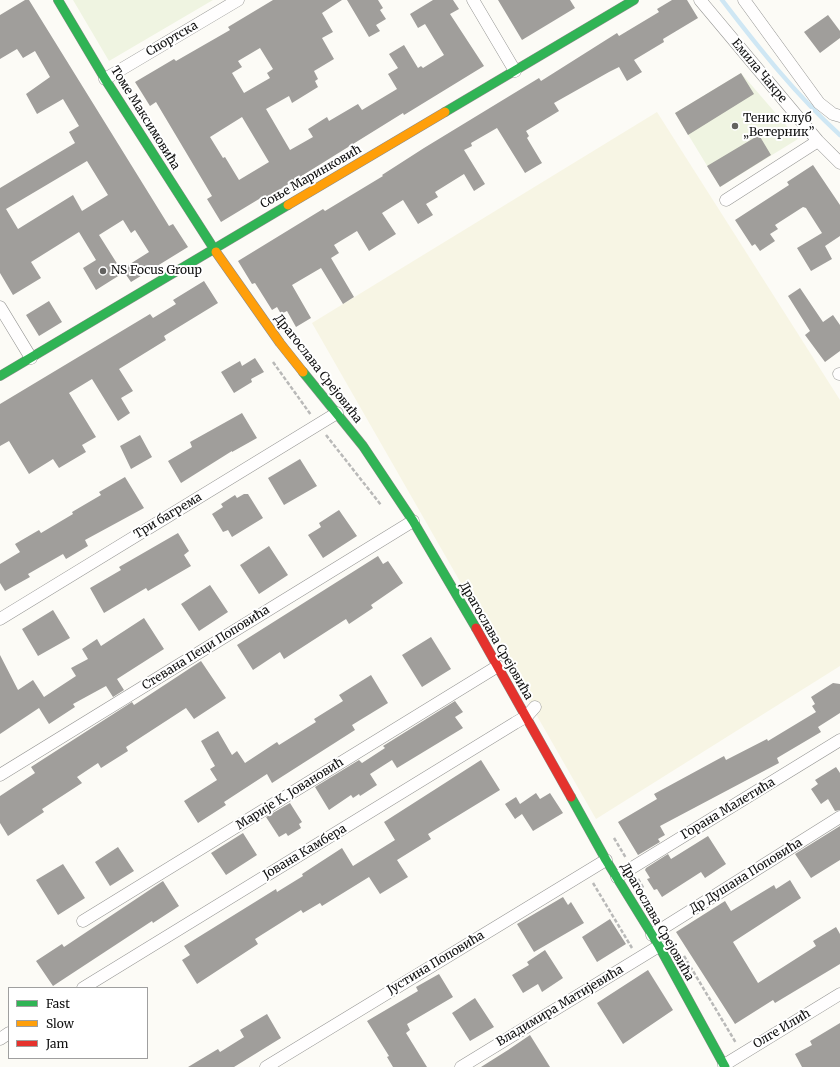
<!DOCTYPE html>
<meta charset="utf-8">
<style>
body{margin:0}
#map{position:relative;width:840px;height:1067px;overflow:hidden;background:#fcfbf6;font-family:Merriweather,serif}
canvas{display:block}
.legend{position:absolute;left:8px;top:987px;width:140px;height:72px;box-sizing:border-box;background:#fff;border:1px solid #9f9f9f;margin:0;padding:5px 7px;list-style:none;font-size:12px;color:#101010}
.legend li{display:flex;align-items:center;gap:8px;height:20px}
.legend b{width:20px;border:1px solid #9f9f9f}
</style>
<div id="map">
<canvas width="840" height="1067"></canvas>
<ul class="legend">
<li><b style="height:5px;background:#30b455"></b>Fast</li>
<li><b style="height:5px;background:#ff9f0a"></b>Slow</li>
<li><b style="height:5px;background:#e5322d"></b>Jam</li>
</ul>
</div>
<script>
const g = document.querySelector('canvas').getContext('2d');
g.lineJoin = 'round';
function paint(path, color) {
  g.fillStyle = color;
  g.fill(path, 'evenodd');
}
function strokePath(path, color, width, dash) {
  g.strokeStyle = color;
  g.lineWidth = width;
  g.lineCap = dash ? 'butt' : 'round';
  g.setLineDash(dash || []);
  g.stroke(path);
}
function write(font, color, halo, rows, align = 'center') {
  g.font = font + ' Merriweather,serif';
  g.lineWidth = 4;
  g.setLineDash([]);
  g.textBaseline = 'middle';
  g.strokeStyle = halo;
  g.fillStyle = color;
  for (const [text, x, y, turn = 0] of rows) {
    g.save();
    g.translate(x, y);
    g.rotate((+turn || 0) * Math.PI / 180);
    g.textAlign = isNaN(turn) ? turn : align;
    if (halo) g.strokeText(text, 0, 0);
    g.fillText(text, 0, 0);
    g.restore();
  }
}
paint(new Path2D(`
 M 657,112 L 840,400 L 840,666 L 596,819 L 312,323 Z`), '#f7f5e4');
paint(new Path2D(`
 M 73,0 L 213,0 L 109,61 Z
 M 741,73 L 798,139 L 720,187 L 675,113 Z`), '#eff4e1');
strokePath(new Path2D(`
 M 722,0 C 758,47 796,95 840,135`), '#cfe7f4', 4.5);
paint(new Path2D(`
 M 25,0 L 29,0 L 169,226 L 173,224 L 188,247 L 131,282 L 122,269 L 149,252 L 135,230 L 131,233 L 123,220 L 99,235 L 123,273 L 96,290 L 83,268 L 96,260 L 79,232 L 31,262 L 41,278 L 13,295 L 0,273 L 0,188 L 75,143 L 69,132 L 79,126 L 63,99 L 37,114 L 26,94 L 50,77 L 35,51 L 23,58 L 17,49 L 0,59 L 0,15 ZM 87,161 L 108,195 L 82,211 L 73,195 L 18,229 L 6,209 Z
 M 273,0 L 342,0 L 322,13 L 333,32 L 322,38 L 334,59 L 314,71 L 318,79 L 315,81 L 318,87 L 292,103 L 289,96 L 266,109 L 290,150 L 313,137 L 308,129 L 327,117 L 329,121 L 358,104 L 362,110 L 397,89 L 388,74 L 398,68 L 389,54 L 404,45 L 418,68 L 421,66 L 423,68 L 444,55 L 425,24 L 418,28 L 410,14 L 433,0 L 453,0 L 459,9 L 450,14 L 484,66 L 404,115 L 403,113 L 266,198 L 264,196 L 221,222 L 207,199 L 212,196 L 156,102 L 150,106 L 135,82 L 174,59 L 176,61 L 230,30 L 228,27 ZM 260,48 L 273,69 L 267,73 L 270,78 L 244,93 L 232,73 L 242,67 L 238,61 ZM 242,117 L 269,162 L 239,180 L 225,157 L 223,158 L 210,137 Z
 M 347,0 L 378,0 L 383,8 L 380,10 L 386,19 L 376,25 L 380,31 L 369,37 Z
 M 498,0 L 570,0 L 575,8 L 522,40 Z
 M 672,0 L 687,0 L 698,18 L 663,39 L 664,42 L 634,60 L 642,72 L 627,81 L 619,67 L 609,72 L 554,103 L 559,111 L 526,131 L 529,136 L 527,138 L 542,163 L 525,173 L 497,128 L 471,143 L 472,146 L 464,150 L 485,184 L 474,191 L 464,174 L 435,192 L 438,197 L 426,204 L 433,215 L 418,224 L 403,200 L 382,213 L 396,234 L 369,251 L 357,231 L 334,245 L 339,253 L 331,258 L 354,297 L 343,304 L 321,268 L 292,285 L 311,318 L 296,327 L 287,311 L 281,314 L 277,307 L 272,310 L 255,283 L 252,284 L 238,261 L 323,209 L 325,211 L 383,176 L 382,175 L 424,148 L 539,78 L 541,81 L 617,33 L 619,36 L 659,12 L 657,9 Z
 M 828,15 L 840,31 L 840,38 L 820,53 L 804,32 Z
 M 741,73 L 754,94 L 688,135 L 675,113 Z
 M 759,135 L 771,155 L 720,187 L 707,166 Z
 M 813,165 L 840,205 L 840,236 L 825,246 L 832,259 L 811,271 L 797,248 L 822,233 L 806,208 L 803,207 L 775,225 L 778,229 L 770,234 L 775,241 L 760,251 L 755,244 L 752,246 L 735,220 L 789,185 L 787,182 Z
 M 204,281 L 218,303 L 164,336 L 166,340 L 119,369 L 133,391 L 121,398 L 130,413 L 118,421 L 92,379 L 69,393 L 96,437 L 82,445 L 86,452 L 59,468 L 53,459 L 29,474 L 9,441 L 0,446 L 0,404 L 150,314 L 153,318 L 176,304 L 173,300 Z
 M 800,288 L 823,322 L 833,315 L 840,325 L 840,351 L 825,362 L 805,335 L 810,331 L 788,296 Z
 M 49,301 L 62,322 L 39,336 L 26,315 Z
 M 255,358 L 264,372 L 251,379 L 252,382 L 234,393 L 221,372 L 240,361 L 242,366 Z
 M 242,413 L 257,438 L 232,452 L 232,451 L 181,483 L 168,461 L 192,447 L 190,442 Z
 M 140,435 L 152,457 L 131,469 L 120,446 Z
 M 300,459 L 317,486 L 284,505 L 268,478 Z
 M 125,477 L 144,508 L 85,540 L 88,546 L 66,559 L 63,554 L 28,574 L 30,577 L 5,591 L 0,583 L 0,564 L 20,552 L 15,544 L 39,530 L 41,533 L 73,514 L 72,512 L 101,495 L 99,492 Z
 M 244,494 L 248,494 L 263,518 L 232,537 L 228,530 L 223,532 L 212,514 L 223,507 L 221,504 L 235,495 L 237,498 Z
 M 339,510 L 357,536 L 323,558 L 308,535 L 321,527 L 319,523 Z
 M 178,533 L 189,551 L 184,555 L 191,566 L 148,591 L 146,588 L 104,613 L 90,588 L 121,570 L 119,567 Z
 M 269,546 L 288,575 L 259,594 L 240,565 Z
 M 378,556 L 383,564 L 388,561 L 403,583 L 371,605 L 373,608 L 349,624 L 346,619 L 284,659 L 280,652 L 253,670 L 237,645 Z
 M 210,585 L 228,612 L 199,631 L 181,604 Z
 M 53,610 L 70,638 L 38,656 L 22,629 Z
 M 144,618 L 164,649 L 117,679 L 124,690 L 113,697 L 106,686 L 73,704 L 75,707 L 49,724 L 39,708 L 0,734 L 0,655 L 18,690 L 33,680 L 44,697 L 76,676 L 71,668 L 88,659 L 82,649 L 97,639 L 101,646 Z
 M 431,637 L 451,669 L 422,687 L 402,655 Z
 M 201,661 L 226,698 L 194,719 L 186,708 L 126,747 L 128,751 L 101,768 L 98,763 L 77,777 L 82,783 L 42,809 L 44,812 L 8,836 L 0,823 L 0,796 L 35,773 L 31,767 L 132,702 L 134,705 Z
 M 371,675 L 388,703 L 352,725 L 355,730 L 272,783 L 267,774 L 224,802 L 226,805 L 198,823 L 184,801 L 217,780 L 210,769 L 215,766 L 201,741 L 218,731 L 232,755 L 237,751 L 245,763 L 277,742 L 279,745 L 316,722 L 314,719 L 343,701 L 339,695 Z
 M 833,683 L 840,684 L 840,713 L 818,727 L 821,732 L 777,758 L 779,763 L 660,826 L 665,835 L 658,839 L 660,842 L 638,855 L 618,822 L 657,799 L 654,794 L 724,756 L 726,760 L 767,739 L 768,741 L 816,712 L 812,706 L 815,704 L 811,697 Z
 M 455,701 L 463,712 L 455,717 L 463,728 L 397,768 L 392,760 L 370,774 L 377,785 L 360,796 L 359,794 L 353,798 L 351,795 L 329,810 L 315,787 L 359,760 L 362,763 L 385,748 L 383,746 Z
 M 481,760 L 500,790 L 428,834 L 431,839 L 397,860 L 408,877 L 380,894 L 369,877 L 322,906 L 320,903 L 303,913 L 301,910 L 255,939 L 258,944 L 197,984 L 182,960 L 190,955 L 184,946 L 276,889 L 277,892 L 303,876 L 302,874 L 342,848 L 353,866 L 395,840 L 384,822 Z
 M 836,767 L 840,773 L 840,810 L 835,811 L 828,799 L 821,804 L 811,789 L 818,784 L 815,780 Z
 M 536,793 L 540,799 L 550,793 L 563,813 L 533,831 L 522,814 L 515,819 L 505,804 L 516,797 L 520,804 Z
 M 290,803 L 302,822 L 299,824 L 301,828 L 288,836 L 286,833 L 279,837 L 266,817 Z
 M 840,826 L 840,860 L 811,878 L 795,854 Z
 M 243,833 L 257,855 L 226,875 L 211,853 Z
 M 708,836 L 726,864 L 705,878 L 701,872 L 662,897 L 657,889 L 654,890 L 647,879 L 650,878 L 645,870 L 646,868 L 668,854 L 671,859 Z
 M 118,847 L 134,871 L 110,886 L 95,862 Z
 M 63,864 L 85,898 L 58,915 L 36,880 Z
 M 790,880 L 801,898 L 733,942 L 758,983 L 816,946 L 813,941 L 836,927 L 840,934 L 840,964 L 775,1003 L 773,1000 L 735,1024 L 676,932 L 725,901 L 731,911 L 774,885 L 776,889 Z
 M 163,881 L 179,906 L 153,923 L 152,921 L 53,986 L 36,961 L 62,944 L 64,947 Z
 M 563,897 L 568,905 L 571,902 L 584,923 L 534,952 L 517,924 Z
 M 610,919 L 626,944 L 597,962 L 582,937 Z
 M 545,950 L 563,978 L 542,992 L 538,984 L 523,993 L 512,975 L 529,965 L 527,962 Z
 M 648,970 L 673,1010 L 623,1044 L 597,1003 Z
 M 439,974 L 453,997 L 407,1024 L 410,1030 L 406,1033 L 427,1067 L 393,1067 L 387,1057 L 389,1056 L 367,1021 L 418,991 L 416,987 Z
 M 475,998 L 494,1027 L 470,1041 L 452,1013 Z
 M 267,1014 L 281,1038 L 234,1067 L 188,1067 L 218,1049 L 220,1052 L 244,1037 L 240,1030 Z
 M 840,1023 L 840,1067 L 802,1067 L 795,1054 L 812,1045 L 810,1041 Z
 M 530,1035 L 550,1067 L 481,1067 L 508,1050 Z`), '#a09e9b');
const street = new Path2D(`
 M 473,0 L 515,71
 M 700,0 L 818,141 L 840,163
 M 744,0 L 819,103 L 833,114 L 840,116
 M 105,79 L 238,0
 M 726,200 L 818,141
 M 0,307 L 31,358
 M 839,374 L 840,374
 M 0,619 L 337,413
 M 0,775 L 413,521
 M 617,877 L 840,740
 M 83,921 L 498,666
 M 652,935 L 840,817
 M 83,988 L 515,723 L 527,716 L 535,707
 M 0,1039 L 9,1033
 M 724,1065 L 840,994
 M 266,1067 L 606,860
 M 461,1067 L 659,946`);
const fast = new Path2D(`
 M 58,0 L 105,79 L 216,252
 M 445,112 L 634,0
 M 303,372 L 363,446 L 413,521 L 476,628
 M 0,376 L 288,205
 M 571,797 L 606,860 L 659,946 L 725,1067`);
const slow = new Path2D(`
 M 288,205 L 445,112
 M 216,252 L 280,343 L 303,372`);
const jam = new Path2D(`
 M 476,628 L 571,797`);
strokePath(street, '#969694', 13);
strokePath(fast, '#8d8c8a', 10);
strokePath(slow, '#8d8c8a', 10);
strokePath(jam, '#8d8c8a', 10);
strokePath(new Path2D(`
 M 273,362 L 311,415
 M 326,435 L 381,505
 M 614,838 L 626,858
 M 638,879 L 644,889
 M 593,883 L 632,948
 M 684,956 L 736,1043`), '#b9b9b8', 2.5, [4, 2]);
strokePath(street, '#fffefe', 12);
strokePath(fast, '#30b455', 9);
strokePath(slow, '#ff9f0a', 9);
strokePath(jam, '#e5322d', 9);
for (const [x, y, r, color] of [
 [735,126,4,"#636260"],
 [103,271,4,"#636260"]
]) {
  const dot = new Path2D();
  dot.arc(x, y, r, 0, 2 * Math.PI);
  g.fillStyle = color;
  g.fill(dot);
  strokePath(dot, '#fff', 1.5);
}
write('12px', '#101010', '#fff', [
 ["Спортска",172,39,-30],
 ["Емила Чакре",759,71,50],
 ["Томе Максимовића",145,118,58],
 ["Соње Маринковић",311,177,-30],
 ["Драгослава Срејовића",318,369,52],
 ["Три багрема",168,516,-31],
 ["Драгослава Срејовића",496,641,60],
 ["Стевана Пеци Поповића",206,648,-32],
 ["Марије К. Јовановић",290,794,-32],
 ["Горана Малетића",728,809,-31],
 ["Јована Камбера",305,852,-31],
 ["Др Душана Поповића",746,876,-32],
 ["Драгослава Срејовића",657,922,60],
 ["Јустина Поповића",436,963,-31],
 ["Владимира Матијевића",560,1006,-31],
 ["Олге Илић",782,1029,-31]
]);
write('12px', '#101010', '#fff', [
 ["Тенис клуб",743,119],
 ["„Ветерник”",743,133],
 ["NS Focus Group",111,271]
], 'left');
</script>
